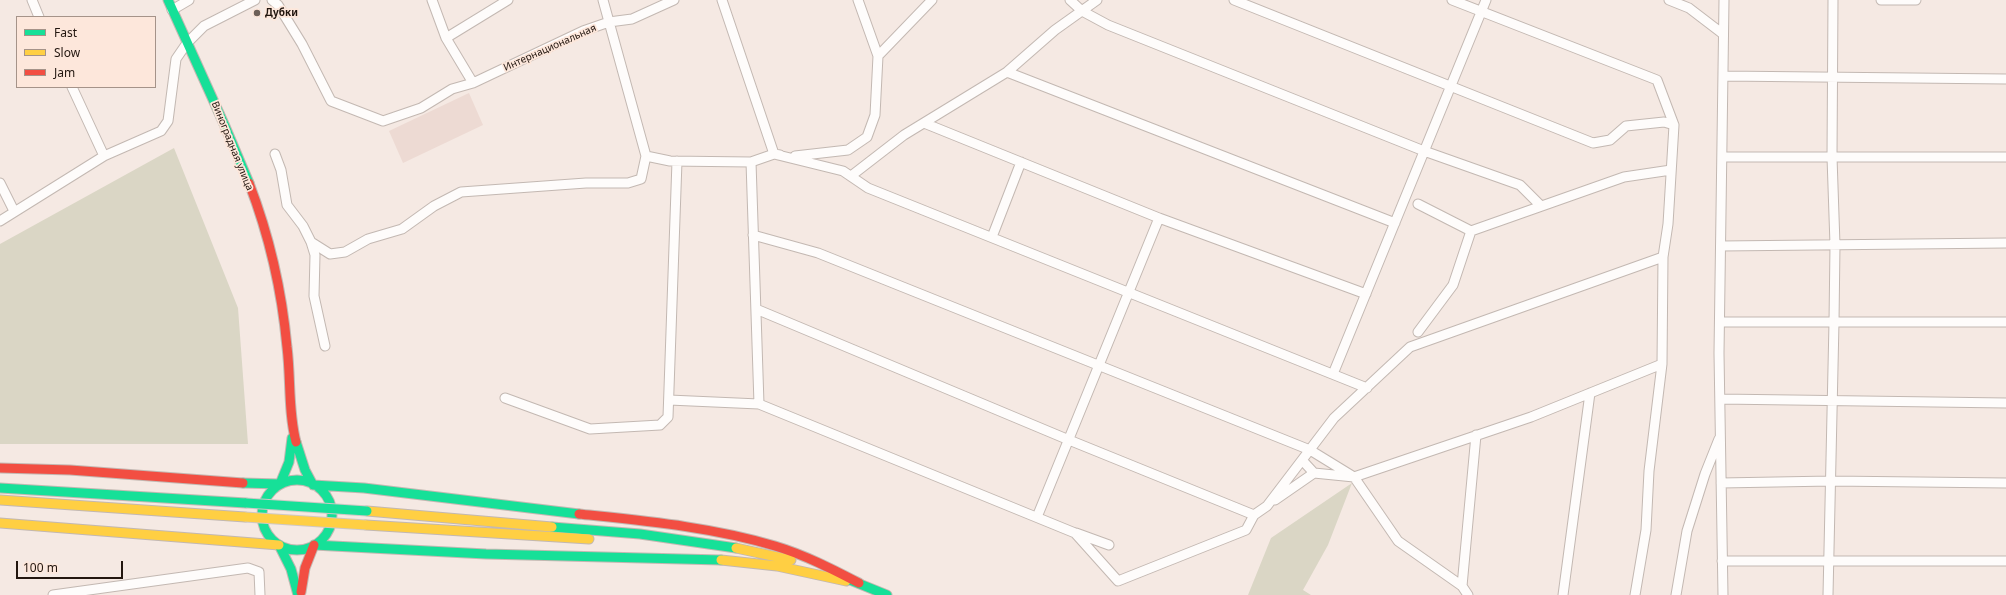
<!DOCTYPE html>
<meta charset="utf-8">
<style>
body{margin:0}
#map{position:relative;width:2006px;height:595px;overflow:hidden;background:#f5e9e3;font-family:"Noto Sans",sans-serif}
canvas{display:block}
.legend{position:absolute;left:16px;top:16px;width:140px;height:72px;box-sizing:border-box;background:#fde7db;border:1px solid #a59389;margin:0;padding:5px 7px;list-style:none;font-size:12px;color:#22160f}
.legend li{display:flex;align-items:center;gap:8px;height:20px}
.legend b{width:20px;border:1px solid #a59389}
.scale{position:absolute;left:16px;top:561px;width:107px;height:18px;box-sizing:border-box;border:2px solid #22160f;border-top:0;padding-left:5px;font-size:12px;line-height:14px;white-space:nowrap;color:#22160f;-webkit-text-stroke:3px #fde7db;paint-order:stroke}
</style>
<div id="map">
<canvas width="2006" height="595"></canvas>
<ul class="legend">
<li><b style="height:5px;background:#16e098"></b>Fast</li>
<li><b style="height:5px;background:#ffcf43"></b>Slow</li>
<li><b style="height:5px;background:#f24e42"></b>Jam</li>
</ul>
<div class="scale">100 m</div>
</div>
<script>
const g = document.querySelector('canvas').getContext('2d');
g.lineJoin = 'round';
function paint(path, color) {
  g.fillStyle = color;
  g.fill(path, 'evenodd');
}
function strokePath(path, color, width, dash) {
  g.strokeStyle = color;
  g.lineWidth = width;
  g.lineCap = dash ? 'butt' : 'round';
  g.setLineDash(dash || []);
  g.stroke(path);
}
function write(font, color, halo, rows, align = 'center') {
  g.font = font + ' "Noto Sans",sans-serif';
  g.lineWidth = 3.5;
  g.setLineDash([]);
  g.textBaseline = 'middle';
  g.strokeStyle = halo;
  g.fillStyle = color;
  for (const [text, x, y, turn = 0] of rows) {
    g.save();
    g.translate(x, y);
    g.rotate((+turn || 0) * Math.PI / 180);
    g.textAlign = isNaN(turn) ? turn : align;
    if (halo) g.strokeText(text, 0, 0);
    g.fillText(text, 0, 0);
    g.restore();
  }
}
paint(new Path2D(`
 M 469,93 L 483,125 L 403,163 L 389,131 Z`), '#eddad3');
paint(new Path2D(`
 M 174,148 L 238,308 L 248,444 L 0,444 L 0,244 Z
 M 1352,483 L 1328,545 L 1303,590 L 1311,595 L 1248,595 L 1271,538 Z`), '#dad6c5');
const street = new Path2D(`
 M 32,0 L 39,17
 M 272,0 L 278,5 L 302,44 L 331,101 L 383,121 L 421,108 L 452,89 L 473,83 L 583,31 L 609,22 L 632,19 L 674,0
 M 432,0 L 446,38 L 473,83
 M 722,0 L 774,154 L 780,155
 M 858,0 L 878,56
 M 1070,0 L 1082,11 L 1108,25 L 1424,151 L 1520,185 L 1541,206
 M 1234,0 L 1593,143 L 1610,140 L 1626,126 L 1664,122 L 1674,125
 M 1452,0 L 1657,80 L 1674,125 L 1668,224 L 1663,257 L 1662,364 L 1649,471 L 1646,530 L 1635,595
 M 1669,0 L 1689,8 L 1723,34
 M 1881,0 L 1916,0
 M 172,10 L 189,0
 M 446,38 L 508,0
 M 1007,72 L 1395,223
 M 1723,76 L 2006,79
 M 72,87 L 104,156
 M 924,123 L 1159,218 L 1366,294
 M 275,154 L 281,170 L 287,205 L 303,226 L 311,242 L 330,254 L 345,252 L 368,239 L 402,229 L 434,206 L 461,192 L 586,183 L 628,183 L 641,179 L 646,156 L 603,0
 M 646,156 L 670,161 L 751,162 L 774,154 L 843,171 L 868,188 L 1367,388
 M 795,156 L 848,150 L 867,137 L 875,115 L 878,56 L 932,0
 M 1722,157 L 2006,157
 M 751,162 L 759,404 L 1075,533 L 1118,581 L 1246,530 L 1254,515 L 1267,506 L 1334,418 L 1410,347 L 1663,257
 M 851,176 L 904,135 L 1007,72 L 1055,30 L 1097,0
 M 0,183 L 14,211
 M 1418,204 L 1471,231 L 1624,177 L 1671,170
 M 0,221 L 104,156 L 161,131 L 168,121 L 176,59 L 187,43 L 204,26 L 255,0
 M 753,235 L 818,253 L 1310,450 L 1354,477 L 1531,417 L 1662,364
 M 992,237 L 1021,162
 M 311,242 L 315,255 L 314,296 L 325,346
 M 1721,246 L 2006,243
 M 756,309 L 1069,440 L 1254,515
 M 1720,322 L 2006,322
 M 1418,332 L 1453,285 L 1471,231
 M 1333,374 L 1486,0
 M 505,398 L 590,429 L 660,425 L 668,417 L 677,161
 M 1720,399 L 2006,403
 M 669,400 L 759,404
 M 1302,460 L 1314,473 L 1354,477 L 1398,541 L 1462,586 L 1468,595
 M 1721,483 L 1831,481 L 2006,483
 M 1275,500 L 1314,473
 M 1037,517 L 1159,218
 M 1076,533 L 1109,545
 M 1722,561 L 2006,561
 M 1462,586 L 1476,435
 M 53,595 L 248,568 L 259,572 L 260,595
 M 1563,595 L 1590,393
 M 1676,595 L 1687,531 L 1705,474 L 1719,439
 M 1723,595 L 1719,353 L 1724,0
 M 1828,595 L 1834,322 L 1835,245 L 1832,157 L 1833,0`);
const fast = new Path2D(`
 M 168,0 L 224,124 L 249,183
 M 296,442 L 305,470 L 313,485 L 364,488 L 579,514
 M262 515a35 35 0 1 1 70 0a35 35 0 1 1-70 0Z
 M 243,483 L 280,484 L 289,462 L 292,438
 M 0,488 L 246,503
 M 552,527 L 640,534 L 736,548
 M 279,545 L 291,569 L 298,595
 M 314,545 L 486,554 L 721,560
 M 850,580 L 887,595`);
const slow = new Path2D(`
 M 0,500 L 245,517
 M 367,511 L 552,527
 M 0,523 L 279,545
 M 366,525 L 589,539
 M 736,548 L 791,560
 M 721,560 L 777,566 L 846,581`);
const jam = new Path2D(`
 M 249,183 C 269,235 282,292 287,347 C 291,379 288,411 296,442
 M 0,468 L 70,470 L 243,483
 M 579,514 C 645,521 712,527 775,546 C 805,555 832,569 859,583
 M 301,592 L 305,568 L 314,545`);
strokePath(street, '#c3b8b2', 11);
strokePath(fast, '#c3b8b2', 11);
strokePath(slow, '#c3b8b2', 11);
strokePath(jam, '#c3b8b2', 11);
strokePath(street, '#fefcfb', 9);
strokePath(fast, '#16e098', 9);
strokePath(slow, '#ffcf43', 9);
strokePath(jam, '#f24e42', 9);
const fastBridge = new Path2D(`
 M 246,503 L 367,511`);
const slowBridge = new Path2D(`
 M 245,517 L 366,525`);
strokePath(fastBridge, '#cfc8c5', 11, []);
strokePath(slowBridge, '#cfc8c5', 11, []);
strokePath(fastBridge, '#16e098', 9);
strokePath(slowBridge, '#ffcf43', 9);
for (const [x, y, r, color] of [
 [257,13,4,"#6c6059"]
]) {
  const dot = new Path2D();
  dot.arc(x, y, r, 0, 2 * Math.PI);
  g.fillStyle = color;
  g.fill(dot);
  strokePath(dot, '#fde7db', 1.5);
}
write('bold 10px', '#22160f', '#fde7db', [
 ["Дубки",265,13]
], 'left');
write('10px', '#22160f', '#fde7db', [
 ["Интернациональная",550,48,-24],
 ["Виноградная улица",232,146,68]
]);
</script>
